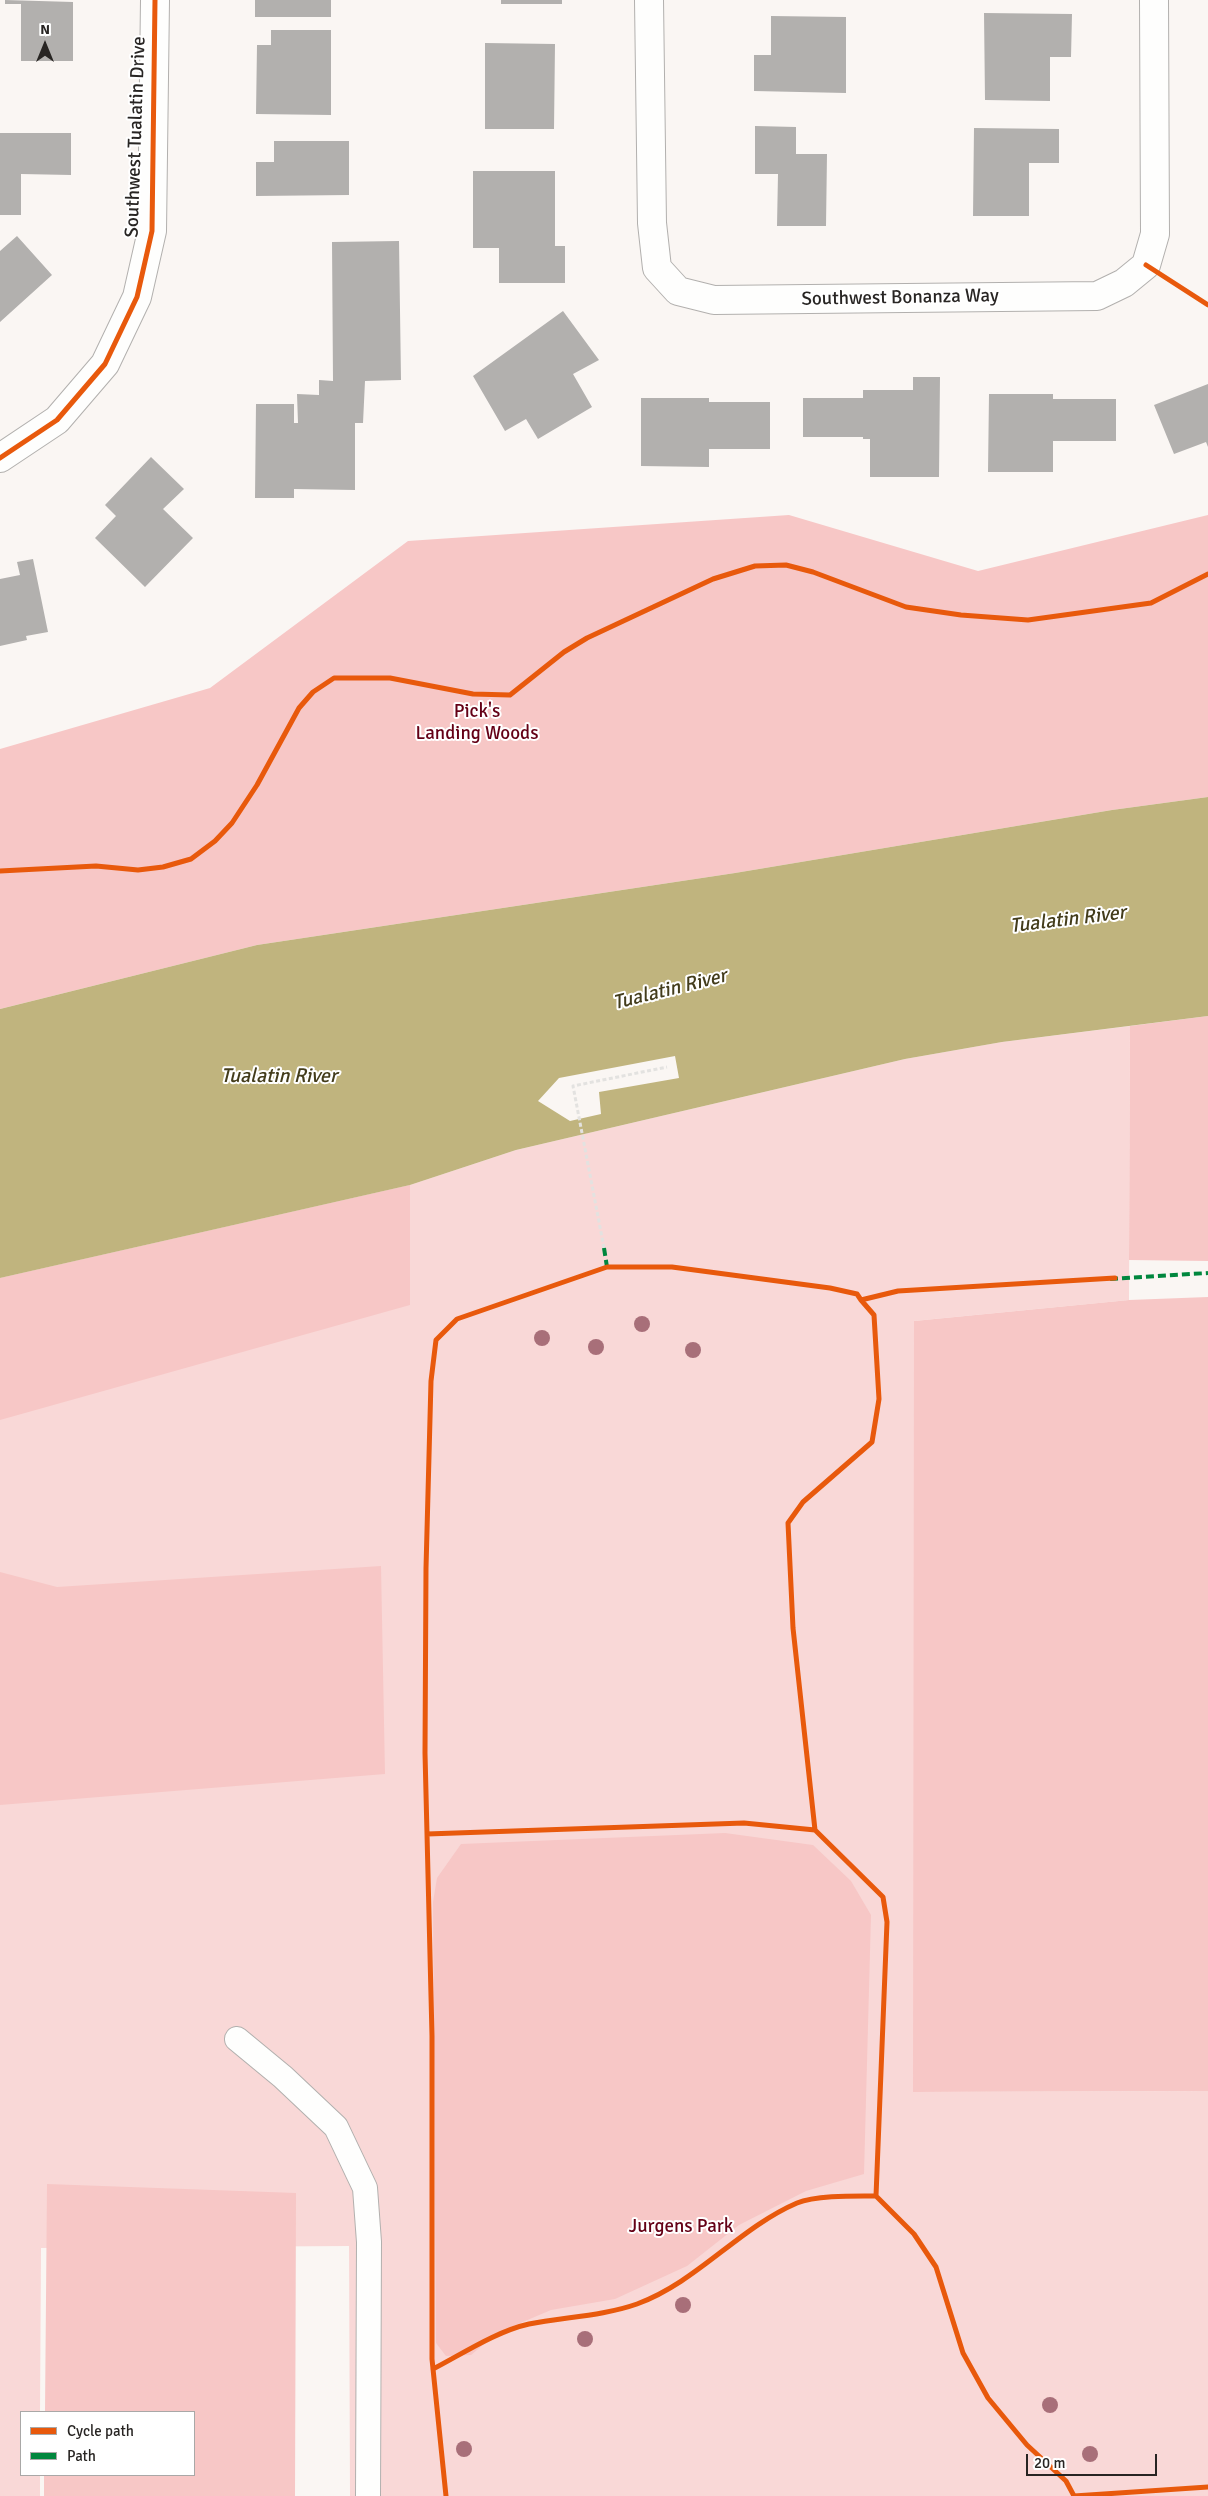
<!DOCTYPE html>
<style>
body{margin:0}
#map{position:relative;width:1208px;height:2496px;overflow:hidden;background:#faf6f3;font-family:Signika,sans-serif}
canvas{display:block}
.legend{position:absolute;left:20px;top:2411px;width:175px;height:65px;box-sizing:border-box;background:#fff;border:1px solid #a9a8a7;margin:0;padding:6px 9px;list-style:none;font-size:15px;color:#282523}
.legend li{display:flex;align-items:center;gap:10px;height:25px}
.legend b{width:25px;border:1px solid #a9a8a7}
.north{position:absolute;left:20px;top:20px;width:50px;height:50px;-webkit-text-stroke:4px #fff;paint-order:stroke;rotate:0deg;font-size:14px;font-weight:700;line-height:20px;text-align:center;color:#282523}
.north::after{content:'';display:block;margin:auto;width:18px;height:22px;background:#282523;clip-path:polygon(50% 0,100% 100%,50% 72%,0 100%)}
.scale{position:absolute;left:1026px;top:2454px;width:131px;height:22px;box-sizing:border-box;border:2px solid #282523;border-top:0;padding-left:6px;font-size:15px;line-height:18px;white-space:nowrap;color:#282523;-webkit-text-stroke:4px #fff;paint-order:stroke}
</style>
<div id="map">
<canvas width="1208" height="2496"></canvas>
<ul class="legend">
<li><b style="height:6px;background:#e8590c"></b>Cycle path</li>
<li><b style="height:6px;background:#00873e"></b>Path</li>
</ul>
<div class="north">N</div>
<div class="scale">20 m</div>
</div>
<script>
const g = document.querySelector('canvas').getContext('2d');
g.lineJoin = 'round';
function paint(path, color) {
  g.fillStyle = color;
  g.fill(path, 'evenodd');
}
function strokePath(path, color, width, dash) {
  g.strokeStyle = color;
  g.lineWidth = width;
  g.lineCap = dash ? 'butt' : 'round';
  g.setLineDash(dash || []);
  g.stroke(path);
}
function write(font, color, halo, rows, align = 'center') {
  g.font = font + ' Signika,sans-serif';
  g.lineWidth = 4;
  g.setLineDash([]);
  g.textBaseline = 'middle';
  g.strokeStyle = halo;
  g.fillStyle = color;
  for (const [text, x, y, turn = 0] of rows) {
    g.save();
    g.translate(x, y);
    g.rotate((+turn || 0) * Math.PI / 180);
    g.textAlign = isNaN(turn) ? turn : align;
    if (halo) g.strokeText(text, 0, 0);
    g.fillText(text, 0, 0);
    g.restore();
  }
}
paint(new Path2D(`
 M 1130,1026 L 1129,1300 L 914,1321 L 914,2092 L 1208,2091 L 1208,2496 L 350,2496 L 349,2246 L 41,2248 L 40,2412 L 21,2412 L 21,2475 L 40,2475 L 40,2496 L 0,2496 L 0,1278 L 410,1185 L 516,1150 L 905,1059 L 1002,1042 Z`), '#f9d8d7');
paint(new Path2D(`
 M 789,515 L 978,571 L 1208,515 L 1208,797 L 1112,810 L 735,873 L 257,945 L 0,1009 L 0,749 L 210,688 L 408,541 Z
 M 1208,1016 L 1208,1261 L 1129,1260 L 1130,1026 Z
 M 410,1185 L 410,1305 L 0,1420 L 0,1278 Z
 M 1208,1297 L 1208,2091 L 913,2092 L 914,1321 L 1129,1300 Z
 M 381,1566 L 385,1774 L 0,1805 L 0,1572 L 57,1587 Z
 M 725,1833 L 813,1845 L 851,1881 L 871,1915 L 864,2174 L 806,2191 L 739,2225 L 687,2266 L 615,2299 L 551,2310 L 497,2333 L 471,2355 L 446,2356 L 436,2343 L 433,1902 L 437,1878 L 461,1844 Z
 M 47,2184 L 296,2193 L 295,2496 L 44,2496 L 44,2475 L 194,2475 L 194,2412 L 45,2412 Z`), '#f7c7c6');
paint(new Path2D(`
 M 1208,797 L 1208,1016 L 1002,1042 L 905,1059 L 516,1150 L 410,1185 L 0,1278 L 0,1009 L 257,945 L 735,873 L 1112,810 Z`), '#c0b47e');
paint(new Path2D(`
 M 675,1056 L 679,1078 L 599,1092 L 601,1114 L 570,1121 L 538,1101 L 559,1078 Z`), '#faf6f3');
paint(new Path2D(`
 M 5,0 L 73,2 L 73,61 L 21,61 L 21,4 L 5,4 Z
 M 255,0 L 331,0 L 331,17 L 255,17 Z
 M 501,0 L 562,0 L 562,4 L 501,4 Z
 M 984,13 L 1072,14 L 1071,57 L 1050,57 L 1050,101 L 985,100 Z
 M 771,16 L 846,17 L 846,93 L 754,91 L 754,55 L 771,55 Z
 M 271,30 L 331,30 L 331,115 L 256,114 L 257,45 L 271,45 Z
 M 485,43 L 555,44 L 554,129 L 485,129 Z
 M 755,126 L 796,127 L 796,154 L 827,154 L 826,226 L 777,226 L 778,174 L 755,174 Z
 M 974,128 L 1059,129 L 1059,163 L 1029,163 L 1029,216 L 973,216 Z
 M 0,133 L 71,133 L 71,175 L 21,174 L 21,215 L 0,215 Z
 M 274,141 L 349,141 L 349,195 L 256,196 L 256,162 L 274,162 Z
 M 473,171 L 555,171 L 555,246 L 565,246 L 565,283 L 499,283 L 499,248 L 473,248 Z
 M 17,236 L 52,275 L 0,322 L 0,251 Z
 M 399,241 L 401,380 L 365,381 L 363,423 L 355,423 L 355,490 L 294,489 L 294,498 L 255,498 L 256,404 L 294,404 L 294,423 L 298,423 L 297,394 L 319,395 L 319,380 L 333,381 L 332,242 Z
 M 563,311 L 599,360 L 573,374 L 592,407 L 538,439 L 526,419 L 505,431 L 473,376 Z
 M 913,377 L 940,377 L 939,477 L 870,477 L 870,439 L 863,439 L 863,437 L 803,437 L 803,398 L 863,398 L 863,390 L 913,390 Z
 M 1208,384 L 1208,447 L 1206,442 L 1174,454 L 1154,405 Z
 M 989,394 L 1053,394 L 1053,399 L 1116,399 L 1116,441 L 1053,441 L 1053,472 L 988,472 Z
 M 641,398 L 709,398 L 709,402 L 770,402 L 770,449 L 709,449 L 709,467 L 641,466 Z
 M 151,457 L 184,489 L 163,509 L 193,538 L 145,587 L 95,538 L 116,516 L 105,505 Z
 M 33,559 L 48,632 L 26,636 L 27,640 L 0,646 L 0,579 L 20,575 L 17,562 Z`), '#b2b0ae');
const service = new Path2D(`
 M 237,2039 L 283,2077 L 336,2127 L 365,2188 L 369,2242 L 368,2496`);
const minor = new Path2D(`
 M 649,0 L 652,223 L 657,268 L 678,291 L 714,300 L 1097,296 L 1124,283 L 1146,265 L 1155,234 L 1154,0
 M 0,458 L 57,420 L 105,364 L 137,297 L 152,231 L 155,0`);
strokePath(service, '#b2b0ae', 26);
strokePath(minor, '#b2b0ae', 30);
strokePath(new Path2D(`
 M 604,1248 L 573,1086 L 667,1067`), '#e3e2e0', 3, [4, 2.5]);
strokePath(service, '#fefefd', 24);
strokePath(minor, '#fefefd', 28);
strokePath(new Path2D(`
 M 604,1248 L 607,1267
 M 1110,1279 L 1208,1273`), '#00873e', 4, [8, 4]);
strokePath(new Path2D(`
 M 1146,265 L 1208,305
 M 0,458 L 57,420 L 105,364 L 137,297 L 152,231 L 155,0
 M 0,871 L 96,866 L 138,870 L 163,867 L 191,859 L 215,841 L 232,823 L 257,785 L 299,708 L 313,692 L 334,678 L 390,678 L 473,694 L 510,695 L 564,652 L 587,638 L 713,579 L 755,566 L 786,565 L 813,572 L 906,607 L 961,615 L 1028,620 L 1151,603 L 1208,574
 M 861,1300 L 874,1315 L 879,1399 L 872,1442 L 803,1502 L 788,1523 L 793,1628 L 815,1830 L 883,1897 L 887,1922 L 876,2196
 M 427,1834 L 744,1823 L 815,1830
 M 433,2369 C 462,2354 497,2331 529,2324 C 564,2317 603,2316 637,2304 C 697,2282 739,2228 797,2203 C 816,2195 855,2196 876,2196 L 914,2234 L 936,2267 L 963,2353 L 988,2398 L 1027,2445 L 1066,2481 L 1074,2496
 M 446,2496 L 432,2359 L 432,2036 L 425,1753 L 426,1568 L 431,1381 L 436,1340 L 457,1319 L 607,1267 L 672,1267 L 830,1288 L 857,1294 L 861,1300 L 898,1291 L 1115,1278
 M 1074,2496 L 1208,2487`), '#e8590c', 5);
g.fillStyle = '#a86f79';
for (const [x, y] of [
 [642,1324],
 [542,1338],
 [596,1347],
 [693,1350],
 [683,2305],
 [585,2339],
 [1050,2405],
 [464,2449],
 [1090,2454]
]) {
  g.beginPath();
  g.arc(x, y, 8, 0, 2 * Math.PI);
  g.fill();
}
write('19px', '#282523', '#fff', [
 ["Southwest Tualatin Drive",136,137,-88],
 ["Southwest Bonanza Way",900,298,-1]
]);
write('19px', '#640016', '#fff', [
 ["Pick's",477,712],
 ["Landing Woods",477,734],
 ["Jurgens Park",681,2227]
]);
write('italic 20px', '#433c1b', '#fff', [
 ["Tualatin River",1068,920,-7],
 ["Tualatin River",670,990,-14],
 ["Tualatin River",279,1077]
]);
</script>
